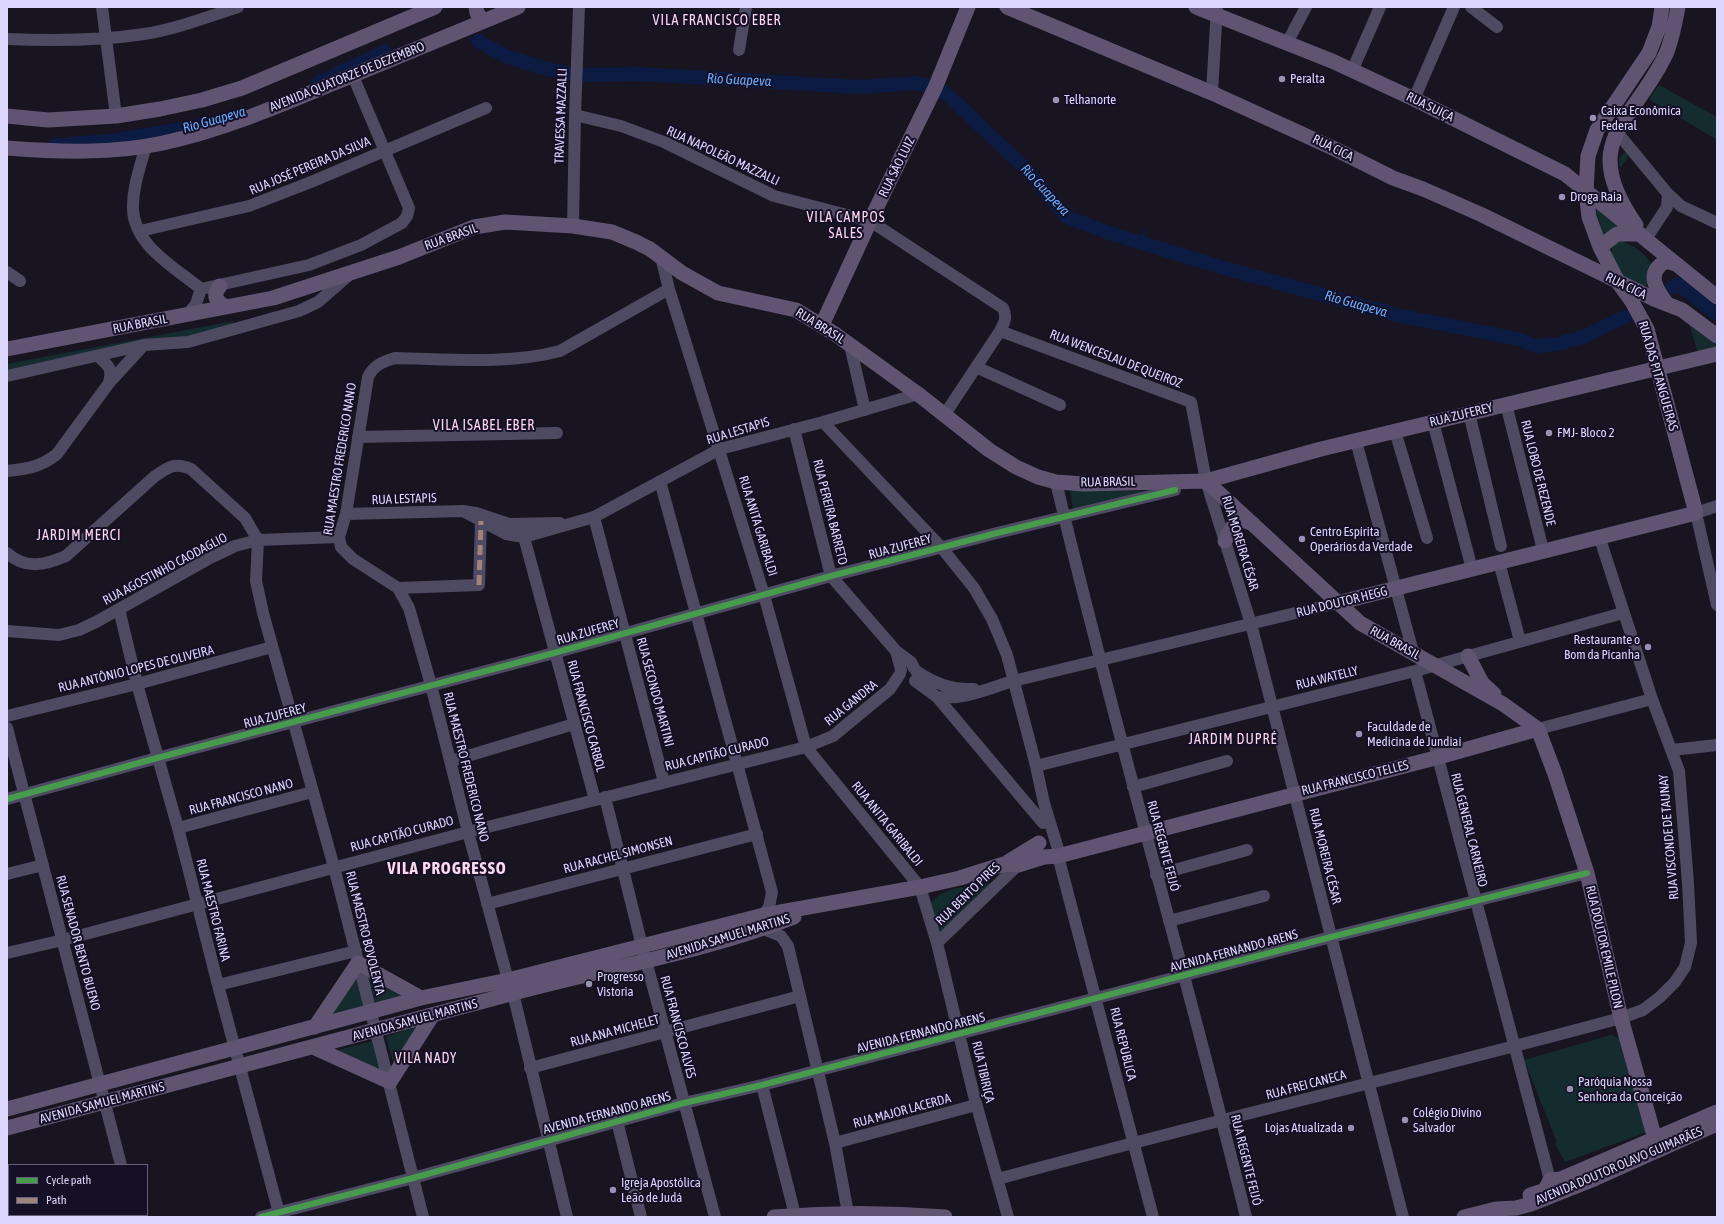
<!DOCTYPE html>
<meta charset="utf-8">
<style>
body{margin:0}
#map{position:relative;width:1724px;height:1224px;overflow:hidden;background:#181521;font-family:"Asap Condensed",sans-serif}
canvas{display:block}
.frame{position:absolute;inset:0;border:8px solid #ddd6fe;pointer-events:none}
.legend{position:absolute;left:8px;top:1164px;width:140px;height:52px;box-sizing:border-box;background:#151026;border:1px solid #655f7c;margin:0;padding:5px 7px;list-style:none;font-size:12px;color:#ddd6fe}
.legend li{display:flex;align-items:center;gap:8px;height:20px}
.legend b{width:20px;border:1px solid #655f7c}
</style>
<div id="map">
<canvas width="1724" height="1224"></canvas>
<div class="frame"></div>
<ul class="legend">
<li><b style="height:5px;background:#469c4c"></b>Cycle path</li>
<li><b style="height:5px;background:#a18479"></b>Path</li>
</ul>
</div>
<script>
const g = document.querySelector('canvas').getContext('2d');
g.lineJoin = 'round';
function paint(path, color) {
  g.fillStyle = color;
  g.fill(path, 'evenodd');
}
function strokePath(path, color, width, dash) {
  g.strokeStyle = color;
  g.lineWidth = width;
  g.lineCap = dash ? 'butt' : 'round';
  g.setLineDash(dash || []);
  g.stroke(path);
}
function write(font, color, halo, rows, align = 'center') {
  g.font = font + ' "Asap Condensed",sans-serif';
  g.lineWidth = 4;
  g.setLineDash([]);
  g.textBaseline = 'middle';
  g.strokeStyle = halo;
  g.fillStyle = color;
  for (const [text, x, y, turn = 0] of rows) {
    g.save();
    g.translate(x, y);
    g.rotate((+turn || 0) * Math.PI / 180);
    g.textAlign = isNaN(turn) ? turn : align;
    if (halo) g.strokeText(text, 0, 0);
    g.fillText(text, 0, 0);
    g.restore();
  }
}
paint(new Path2D(`
 M 1659,85 L 1717,117 L 1717,140 L 1649,99 Z
 M 1626,152 L 1631,153 L 1620,168 C 1618,161 1619,155 1626,152 Z
 M 1595,206 L 1625,229 L 1603,235 Z
 M 1621,241 C 1631,244 1648,254 1651,265 C 1653,270 1651,278 1650,284 L 1646,286 C 1639,285 1626,281 1620,275 C 1618,272 1617,267 1615,263 C 1610,253 1609,246 1621,241 Z
 M 1687,318 L 1717,341 L 1717,349 L 1698,352 Z
 M 234,321 L 229,329 L 7,374 L 7,364 Z
 M 1070,491 L 1150,491 L 1073,510 Z
 M 993,883 L 944,930 L 940,930 L 931,903 C 942,886 975,886 993,883 Z
 M 365,970 L 412,997 L 376,1004 Z
 M 355,975 L 364,1006 L 326,1017 Z
 M 422,1024 L 395,1067 L 386,1037 Z
 M 1611,1035 L 1619,1038 L 1647,1132 L 1565,1162 L 1555,1143 L 1557,1142 L 1524,1060 Z
 M 373,1041 L 383,1074 L 337,1050 Z`), '#142c2e');
strokePath(new Path2D(`
 M 1140,242 L 1145,231`), '#0c1b41', 2.5);
strokePath(new Path2D(`
 M 478,41 L 508,57 L 547,69 L 578,75 L 640,74 L 858,87 L 917,83 L 935,88 L 950,97 L 1026,169 L 1067,217 L 1112,234 L 1231,270 L 1401,316 L 1518,339 L 1537,346 L 1558,344 L 1583,337 L 1625,317
 M 318,83 L 385,51
 M 55,145 L 111,141 L 205,125
 M 1672,287 L 1678,284 L 1717,314`), '#0c1b41', 14);
strokePath(new Path2D(`
 M 102,7 L 116,116
 M 1471,7 L 1497,27
 M 7,39 C 53,41 98,41 144,34 C 176,29 207,17 238,7
 M 1287,43 L 1306,7
 M 739,50 L 746,7
 M 1352,71 L 1380,7
 M 1212,93 L 1217,7
 M 1414,99 L 1454,7
 M 575,115 L 621,126 L 664,142 L 774,196 L 870,221 L 1003,308 C 1007,317 1005,322 1000,331 L 945,414
 M 1616,131 L 1668,194 L 1681,206 L 1717,223
 M 146,145 C 141,165 132,188 133,209 C 134,246 176,268 201,289
 M 573,226 L 575,115 L 579,7
 M 140,231 L 249,206 L 311,182 L 486,108
 M 1646,239 L 1667,207 L 1668,194
 M 661,257 L 669,289 L 764,595 L 806,747 L 920,887 L 937,943 L 974,1096 L 1008,1217
 M 7,272 L 20,281
 M 201,289 L 309,265 L 361,245 L 402,223 L 407,216 L 409,208 L 353,76
 M 188,314 L 196,304 L 201,289
 M 1000,331 L 1191,402 L 1206,481 L 1251,624 L 1403,1217
 M 850,345 L 865,410
 M 98,356 C 108,366 113,367 109,383
 M 976,367 L 1060,405
 M 7,376 L 144,345 L 188,342 L 299,311 L 318,302 L 349,275
 M 1506,404 L 1543,550
 M 1469,413 L 1501,546
 M 823,422 L 941,547 L 974,588 L 992,619 L 1007,655 L 1036,766 L 1044,803 L 1058,849 L 1058,856 L 1153,1217
 M 1433,422 L 1472,569
 M 794,429 L 831,576 L 896,651 L 901,670
 M 1395,431 L 1427,538
 M 358,437 L 557,433
 M 1356,441 L 1413,652
 M 7,471 C 27,469 41,467 57,454 L 109,383 L 143,346
 M 660,481 L 772,892 L 769,907 L 764,915
 M 1056,482 C 1114,728 1186,971 1246,1217
 M 1717,506 L 1696,513 L 1717,605
 M 463,511 L 506,534 L 524,537 L 594,517 L 720,449 L 823,422 L 918,394
 M 346,514 L 463,511 L 476,513 L 509,524 L 560,523
 M 594,517 L 664,782
 M 519,525 L 524,537 L 595,800
 M 258,540 L 256,581 L 263,613 L 334,867 L 423,1217
 M 7,553 C 26,570 45,565 66,556 L 154,477 C 168,467 174,462 191,469 L 245,518 L 258,540
 M 1499,562 L 1520,641
 M 398,588 L 479,585 L 481,521
 M 119,609 L 137,684 L 178,828 L 218,985 L 280,1217
 M 7,631 L 59,635 L 79,630 L 96,622 L 210,558 L 235,546 L 258,540 L 339,537
 M 896,651 L 911,662 L 914,668
 M 916,671 C 935,684 952,690 974,689
 M 1415,671 L 1550,1180
 M 915,681 L 937,697 L 1043,823
 M 937,697 C 964,700 987,689 1013,681 L 1337,603
 M 7,716 L 137,684 L 272,647
 M 7,728 L 121,1165
 M 1538,729 L 1652,699
 M 1672,750 L 1717,745
 M 451,761 L 574,724
 M 1036,766 L 1415,671 L 1623,613
 M 1133,787 L 1227,761
 M 605,797 L 642,946 L 715,1217
 M 7,799 L 157,758 L 554,653 L 831,576 L 997,533 L 1175,490
 M 178,828 L 312,792
 M 7,874 L 43,865
 M 1156,875 L 1247,850
 M 487,904 L 757,834
 M 1169,921 L 1264,896
 M 763,929 L 781,936 L 788,946 L 835,1143 L 848,1213
 M 937,943 L 1018,865
 M 7,953 L 63,940 L 468,832 L 806,747 L 833,736 L 890,689 L 900,674
 M 508,980 L 468,832 L 431,685 L 409,608 L 398,588 L 353,559 L 341,547 L 339,537 L 346,514 L 368,377 C 374,365 382,362 395,358 C 449,359 507,365 560,351 L 669,289
 M 218,985 L 356,951
 M 513,993 L 567,1217
 M 530,1068 L 800,996
 M 762,1085 L 795,1215
 M 617,1121 L 641,1217
 M 835,1143 L 976,1105
 M 998,1179 C 1205,1122 1414,1074 1621,1018 L 1643,1010 L 1660,997 L 1675,982 L 1685,967 L 1691,943 L 1688,883 L 1679,771 L 1652,699 L 1599,536
 M 134,1215 L 135,1217
 M 261,1217 L 413,1178 L 684,1103 L 762,1085 L 1331,937 L 1587,873`), '#4d4a62', 12);
strokePath(new Path2D(`
 M 476,7 L 477,13 L 483,21
 M 1007,7 L 1212,93 L 1335,149 L 1393,178 L 1423,189 L 1480,214 L 1654,299 L 1682,310 L 1717,336
 M 1196,7 L 1332,61 L 1414,99 L 1565,174 L 1717,297
 M 7,116 L 48,120 L 116,116 L 160,109 L 202,100 L 242,88 L 435,7
 M 7,148 C 58,152 113,154 163,143 C 222,130 279,106 334,83 C 395,58 457,32 518,7
 M 1636,225 C 1577,140 1632,125 1666,54 C 1672,40 1675,23 1678,7
 M 1600,247 L 1617,234 L 1640,234
 M 220,286 C 212,296 216,301 226,307
 M 1667,304 C 1656,289 1645,273 1666,261 L 1676,264
 M 822,325 L 870,221 L 935,88 L 968,7
 M 7,349 L 273,298 L 399,257 L 474,227 L 505,222 L 573,226 L 612,232 L 636,242 L 650,249 L 682,273 L 718,293 L 796,310 L 835,334 L 918,394 L 989,450 L 1016,467 L 1038,477 L 1056,482 L 1084,484 L 1206,481 L 1321,449 L 1717,354
 M 1206,481 L 1360,623 L 1503,704 L 1538,729 L 1555,774 L 1587,873 L 1621,1018 L 1655,1139
 M 1225,541 L 1235,522 L 1243,520 L 1253,524
 M 1337,603 L 1696,513 L 1647,329 L 1631,300 L 1618,282 L 1600,247 L 1589,217 L 1586,191 L 1588,156 L 1597,130 L 1649,53 L 1659,27 L 1662,7
 M 1468,656 L 1482,683 L 1494,694
 M 1008,862 L 1039,843
 M 315,1027 L 358,963 L 421,998
 M 315,1048 L 390,1082 L 432,1016
 M 7,1109 L 421,998 L 508,980 L 764,915 L 920,887 L 960,878 L 1004,864 L 1018,865 L 1044,857 L 1058,856 L 1439,757 L 1538,729
 M 7,1128 C 176,1083 345,1038 514,993 C 607,968 704,952 794,917
 M 1530,1195 L 1545,1190 L 1550,1180 L 1561,1179 L 1717,1112
 M 774,1217 C 833,1212 886,1212 945,1217
 M 1464,1217 L 1496,1209 L 1516,1208 L 1531,1204 L 1594,1179 L 1717,1124`), '#615473', 15);
strokePath(new Path2D(`
 M 479,585 L 481,521`), '#a18479', 5, [10, 5]);
strokePath(new Path2D(`
 M 7,799 L 157,758 L 554,653 L 831,576 L 997,533 L 1175,490
 M 261,1217 L 413,1178 L 684,1103 L 762,1085 L 1331,937 L 1587,873`), '#469c4c', 6);
for (const [x, y, r, color] of [
 [1282,79,4,"#9892b1"],
 [1056,100,4,"#9892b1"],
 [1593,118,4,"#9892b1"],
 [1562,197,4,"#9892b1"],
 [1549,433,4,"#9892b1"],
 [1302,539,4,"#9892b1"],
 [1648,647,4,"#9892b1"],
 [1359,734,4,"#9892b1"],
 [589,984,4,"#9892b1"],
 [1570,1089,4,"#9892b1"],
 [1405,1120,4,"#9892b1"],
 [1351,1128,4,"#9892b1"],
 [613,1190,4,"#9892b1"]
]) {
  const dot = new Path2D();
  dot.arc(x, y, r, 0, 2 * Math.PI);
  g.fillStyle = color;
  g.fill(dot);
  strokePath(dot, '#151026', 1.5);
}
write('13px', '#ddd6fe', '#151026', [
 ["AVENIDA QUATORZE DE DEZEMBRO",347,77,-22],
 ["RUA SUIÇA",1430,107,26],
 ["TRAVESSA MAZZALLI",561,116,-88],
 ["RUA CICA",1333,148,26],
 ["RUA NAPOLEÃO MAZZALLI",723,156,25],
 ["RUA JOSÉ PEREIRA DA SILVA",310,166,-23],
 ["RUA SÃO LUIZ",897,167,-64],
 ["RUA BRASIL",451,237,-20],
 ["RUA CICA",1626,286,26],
 ["RUA BRASIL",140,324,-11],
 ["RUA BRASIL",820,326,32],
 ["RUA WENCESLAU DE QUEIROZ",1116,359,21],
 ["RUA DAS PITANGUEIRAS",1658,376,74],
 ["RUA ZUFEREY",1461,415,-14],
 ["RUA LESTAPIS",738,431,-17],
 ["RUA MAESTRO FREDERICO NANO",340,459,-81],
 ["RUA LOBO DE REZENDE",1538,473,76],
 ["RUA BRASIL",1108,482,-1],
 ["RUA LESTAPIS",404,499,-2],
 ["RUA PEREIRA BARRETO",830,512,76],
 ["RUA ANITA GARIBALDI",758,526,73],
 ["RUA MOREIRA CÉSAR",1240,543,73],
 ["RUA ZUFEREY",900,547,-15],
 ["RUA AGOSTINHO CAODAGLIO",165,569,-28],
 ["RUA DOUTOR HEGG",1342,602,-14],
 ["RUA ZUFEREY",588,632,-16],
 ["RUA BRASIL",1395,643,29],
 ["RUA ANTÔNIO LOPES DE OLIVEIRA",136,669,-14],
 ["RUA WATELLY",1327,678,-14],
 ["RUA SECONDO MARTINI",655,692,75],
 ["RUA GANDRA",851,703,-39],
 ["RUA ZUFEREY",275,716,-15],
 ["RUA FRANCISCO CARBOL",586,716,75],
 ["RUA CAPITÃO CURADO",717,754,-14],
 ["RUA MAESTRO FREDERICO NANO",466,767,76],
 ["RUA FRANCISCO TELLES",1355,778,-14],
 ["RUA FRANCISCO NANO",241,797,-15],
 ["RUA ANITA GARIBALDI",887,824,51],
 ["RUA GENERAL CARNEIRO",1469,830,76],
 ["RUA CAPITÃO CURADO",402,834,-15],
 ["RUA VISCONDE DE TAUNAY",1669,837,-95],
 ["RUA REGENTE FEIJÓ",1163,846,75],
 ["RUA RACHEL SIMONSEN",618,855,-15],
 ["RUA MOREIRA CÉSAR",1325,856,76],
 ["RUA BENTO PIRES",968,894,-44],
 ["RUA MAESTRO FARINA",213,910,76],
 ["RUA MAESTRO BOVOLENTA",365,933,76],
 ["AVENIDA SAMUEL MARTINS",728,937,-17],
 ["RUA SENADOR BENTO BUENO",78,943,75],
 ["RUA DOUTOR EMILE PILON",1604,947,77],
 ["AVENIDA FERNANDO ARENS",1234,951,-15],
 ["AVENIDA SAMUEL MARTINS",415,1020,-15],
 ["RUA FRANCISCO ALVES",678,1027,75],
 ["RUA ANA MICHELET",615,1031,-15],
 ["AVENIDA FERNANDO ARENS",921,1033,-14],
 ["RUA REPÚBLICA",1123,1044,76],
 ["RUA TIBIRIÇA",983,1072,77],
 ["RUA FREI CANECA",1306,1085,-15],
 ["AVENIDA SAMUEL MARTINS",102,1103,-15],
 ["RUA MAJOR LACERDA",902,1111,-15],
 ["AVENIDA FERNANDO ARENS",607,1113,-15],
 ["RUA REGENTE FEIJÓ",1246,1160,76],
 ["AVENIDA DOUTOR OLAVO GUIMARÃES",1619,1166,-23]
]);
write('13px', '#ddd6fe', '#151026', [
 ["Peralta",1290,79],
 ["Telhanorte",1064,100],
 ["Caixa Econômica",1601,111],
 ["Federal",1601,126],
 ["Droga Raia",1570,197],
 ["FMJ- Bloco 2",1557,433],
 ["Centro Espírita",1310,532],
 ["Operários da Verdade",1310,547],
 ["Restaurante o",1640,640,"right"],
 ["Bom da Picanha",1640,655,"right"],
 ["Faculdade de",1367,727],
 ["Medicina de Jundiaí",1367,742],
 ["Progresso",597,977],
 ["Vistoria",597,992],
 ["Paróquia Nossa",1578,1082],
 ["Senhora da Conceição",1578,1097],
 ["Colégio Divino",1413,1113],
 ["Salvador",1413,1128],
 ["Lojas Atualizada",1343,1128,"right"],
 ["Igreja Apostólica",621,1183],
 ["Leão de Judá",621,1198]
], 'left');
g.letterSpacing = '1px';
write('14px', '#fed8ee', '#151026', [
 ["VILA FRANCISCO EBER",717,21],
 ["VILA CAMPOS",846,218],
 ["SALES",846,234],
 ["VILA ISABEL EBER",484,426],
 ["JARDIM MERCI",79,536],
 ["JARDIM DUPRÉ",1233,740],
 ["VILA NADY",426,1059]
]);
g.letterSpacing = '0px';
write('italic 14px', '#65adfd', '#151026', [
 ["Rio Guapeva",739,80,3],
 ["Rio Guapeva",214,120,-16],
 ["Rio Guapeva",1045,190,47],
 ["Rio Guapeva",1356,304,16]
]);
g.letterSpacing = '1px';
write('bold 17px', '#fed8ee', '#151026', [
 ["VILA PROGRESSO",447,869]
]);
g.letterSpacing = '0px';
</script>
